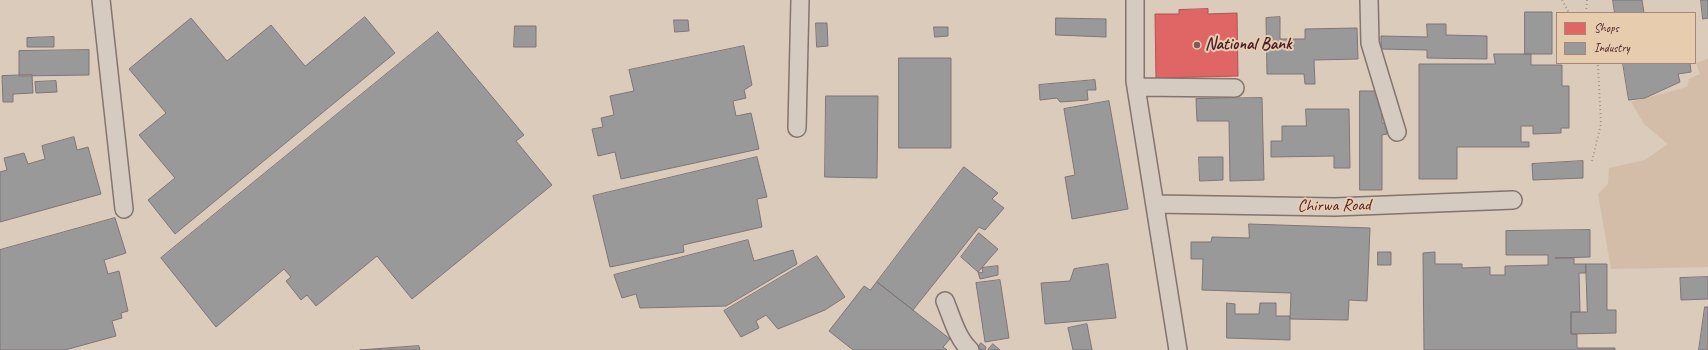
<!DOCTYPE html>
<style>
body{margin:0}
#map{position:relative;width:1708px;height:350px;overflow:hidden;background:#dacbbb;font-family:Caveat,sans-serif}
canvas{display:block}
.legend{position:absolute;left:1556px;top:12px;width:140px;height:52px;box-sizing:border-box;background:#e7ccae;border:1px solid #a8877a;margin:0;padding:5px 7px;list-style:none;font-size:12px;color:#4a1f2b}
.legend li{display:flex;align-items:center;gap:8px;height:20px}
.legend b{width:20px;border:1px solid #a8877a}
</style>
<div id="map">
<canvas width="1708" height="350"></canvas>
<ul class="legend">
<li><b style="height:11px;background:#e06666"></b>Shops</li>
<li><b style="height:11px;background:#999"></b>Industry</li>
</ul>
</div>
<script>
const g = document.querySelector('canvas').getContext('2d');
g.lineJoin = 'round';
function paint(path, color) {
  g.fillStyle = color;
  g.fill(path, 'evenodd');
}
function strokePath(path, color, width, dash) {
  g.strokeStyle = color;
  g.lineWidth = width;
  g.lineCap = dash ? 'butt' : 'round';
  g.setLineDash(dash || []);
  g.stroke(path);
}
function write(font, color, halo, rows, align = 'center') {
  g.font = font + ' Caveat,sans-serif';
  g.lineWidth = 4;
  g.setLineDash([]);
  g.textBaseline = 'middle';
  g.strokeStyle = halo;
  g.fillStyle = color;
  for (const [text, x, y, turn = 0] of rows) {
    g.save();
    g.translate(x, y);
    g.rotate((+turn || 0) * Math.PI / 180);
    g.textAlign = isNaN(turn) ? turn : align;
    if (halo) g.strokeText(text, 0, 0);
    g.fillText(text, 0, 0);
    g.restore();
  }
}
paint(new Path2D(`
 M 1708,59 L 1708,267 L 1611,269 L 1598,194 L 1608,184 L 1609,168 L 1645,160 L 1668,144 L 1644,124 L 1631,102 L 1687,87 L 1689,79 L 1700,74 L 1696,63 Z`), '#d3bca8');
const shops = new Path2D(`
 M 1208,9 L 1208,14 L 1237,13 L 1238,76 L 1156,78 L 1155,14 L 1179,14 L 1179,10 Z`);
paint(shops, '#e06666');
strokePath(shops, '#b35154', 1);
const industry = new Path2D(`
 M 1613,0 L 1642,0 L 1644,13 L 1615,13 Z
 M 1701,0 L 1708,0 L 1708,18 L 1703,19 Z
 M 1525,12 L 1552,12 L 1552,54 L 1525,54 Z
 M 365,17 L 395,53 L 175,234 L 148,200 L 175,178 L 139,135 L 166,113 L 129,69 L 191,18 L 227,61 L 271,25 L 305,66 Z
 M 1280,17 L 1280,39 L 1305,39 L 1305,29 L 1357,28 L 1358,59 L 1314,60 L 1315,84 L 1305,84 L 1304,74 L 1267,74 L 1266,18 Z
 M 1056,18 L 1106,19 L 1106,37 L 1056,35 Z
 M 674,20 L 688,20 L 689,31 L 675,32 Z
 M 816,23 L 827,23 L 828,46 L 817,47 Z
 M 1427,24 L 1446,24 L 1446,35 L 1487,36 L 1487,59 L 1427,58 L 1427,50 L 1381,49 L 1381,36 L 1427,37 Z
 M 515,26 L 536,26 L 536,47 L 514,47 Z
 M 934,27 L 948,27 L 948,36 L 935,37 Z
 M 438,32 L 524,135 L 516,141 L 552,185 L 412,299 L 377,256 L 316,306 L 307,295 L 301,300 L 286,281 L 291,277 L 284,269 L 216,327 L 161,258 Z
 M 54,37 L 54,47 L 27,47 L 27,38 Z
 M 744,46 L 752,85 L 744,90 L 746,98 L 733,101 L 736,116 L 751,113 L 759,149 L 621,179 L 615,152 L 598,156 L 592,129 L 603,127 L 601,118 L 614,115 L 610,96 L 634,91 L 629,70 Z
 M 89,50 L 89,75 L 19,76 L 19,51 Z
 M 1494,54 L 1531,54 L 1531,65 L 1562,65 L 1562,86 L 1569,86 L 1569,128 L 1561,128 L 1561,133 L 1533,134 L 1533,126 L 1521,126 L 1521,142 L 1529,142 L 1529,147 L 1457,147 L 1457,179 L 1419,179 L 1419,64 L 1495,64 Z
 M 899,58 L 951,58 L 951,148 L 899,148 Z
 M 1623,63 L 1690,63 L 1691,72 L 1678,74 L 1680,82 L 1645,98 L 1629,100 Z
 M 32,75 L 33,93 L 13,94 L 13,102 L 3,102 L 2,76 Z
 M 1095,80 L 1096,90 L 1087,90 L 1088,100 L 1060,102 L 1057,98 L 1040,100 L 1039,85 Z
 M 56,81 L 57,92 L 36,93 L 35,82 Z
 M 1360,91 L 1382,91 L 1382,123 L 1387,123 L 1387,134 L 1382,135 L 1382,190 L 1360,190 Z
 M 826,96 L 878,96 L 877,178 L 825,177 Z
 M 1262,98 L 1264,180 L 1230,181 L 1229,121 L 1197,121 L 1196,99 Z
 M 1109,101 L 1128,209 L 1072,219 L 1065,177 L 1075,175 L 1064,109 Z
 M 1306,109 L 1349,109 L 1350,168 L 1334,168 L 1334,156 L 1271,157 L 1271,141 L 1282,141 L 1282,126 L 1306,126 Z
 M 74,137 L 77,150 L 88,147 L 101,194 L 0,222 L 0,172 L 7,170 L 4,158 L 24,153 L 28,164 L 45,159 L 42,146 Z
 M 757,157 L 767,197 L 757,199 L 762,227 L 683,245 L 684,252 L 610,267 L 593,196 Z
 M 1199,157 L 1223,157 L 1223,180 L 1200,181 Z
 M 1583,161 L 1583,178 L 1533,180 L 1532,164 Z
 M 964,167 L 998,193 L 992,199 L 1004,208 L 985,230 L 979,227 L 913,310 L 877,282 Z
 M 115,218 L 126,253 L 104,260 L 108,274 L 119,271 L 128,311 L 121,313 L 122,318 L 112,321 L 116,336 L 65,350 L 0,350 L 0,250 Z
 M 1249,224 L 1370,228 L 1367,301 L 1349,300 L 1348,320 L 1290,319 L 1291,293 L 1202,290 L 1203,259 L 1191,259 L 1191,242 L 1211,242 L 1212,237 L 1249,238 Z
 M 1590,230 L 1590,257 L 1555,258 L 1574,258 L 1574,264 L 1586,264 L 1586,273 L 1579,273 L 1580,312 L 1571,312 L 1571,334 L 1577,334 L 1577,348 L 1615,348 L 1615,350 L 1424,350 L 1423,253 L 1435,252 L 1435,264 L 1462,264 L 1462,268 L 1490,267 L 1490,275 L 1505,275 L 1505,266 L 1548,265 L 1548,255 L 1506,255 L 1506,231 Z
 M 979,233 L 998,249 L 978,272 L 961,257 Z
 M 748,240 L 754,261 L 793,250 L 797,264 L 726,306 L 640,308 L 636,294 L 622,298 L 614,275 Z
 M 1378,252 L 1391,252 L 1391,265 L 1378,265 Z
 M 817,256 L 845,297 L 825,310 L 778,329 L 766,315 L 756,321 L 759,328 L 741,337 L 724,311 Z
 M 1108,264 L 1116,318 L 1045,324 L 1041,283 L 1070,281 L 1074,269 Z
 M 1586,264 L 1607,264 L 1607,310 L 1616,310 L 1616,333 L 1571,334 L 1571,312 L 1587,312 Z
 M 998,266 L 998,275 L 980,279 L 978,272 L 983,273 L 982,268 Z
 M 1708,277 L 1708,299 L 1681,300 L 1680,278 Z
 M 1000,280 L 1009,338 L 985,342 L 976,283 Z
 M 877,282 L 950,339 L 943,347 L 947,350 L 853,350 L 829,331 L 864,286 L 870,290 Z
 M 1227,303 L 1235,304 L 1235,314 L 1259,314 L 1260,303 L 1276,303 L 1276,316 L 1290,316 L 1290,340 L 1227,338 Z
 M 1705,307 L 1708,307 L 1708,350 L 1699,350 Z
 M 1087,324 L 1092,350 L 1073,350 L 1068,328 Z
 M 981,343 L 986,347 L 985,350 L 977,349 Z
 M 993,344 L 1000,350 L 988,350 Z
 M 419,346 L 420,350 L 360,350 Z`);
paint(industry, '#999');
strokePath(industry, '#817478', 1);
const minor = new Path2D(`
 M 101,0 L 124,209
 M 1135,0 L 1135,81 L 1178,350
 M 1369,0 L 1370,43 L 1397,132
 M 1136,87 L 1235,88
 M 797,128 L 800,0
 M 1155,204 L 1335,207 L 1513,200
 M 945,301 C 952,318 957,338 970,350`);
strokePath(minor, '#83746f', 20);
strokePath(new Path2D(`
 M 1562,0 L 1569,13
 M 1586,13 L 1587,0
 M 1592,161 L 1601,124 L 1598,66 L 1596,63`), '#a39790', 2, [1, 3]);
strokePath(minor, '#d5cbc0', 17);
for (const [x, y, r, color] of [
 [1197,45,4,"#7c5b5d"]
]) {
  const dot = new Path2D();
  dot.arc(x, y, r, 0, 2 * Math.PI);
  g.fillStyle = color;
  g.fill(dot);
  strokePath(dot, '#e7ccae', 1.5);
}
write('bold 17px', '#4a1f2b', '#e7ccae', [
 ["National Bank",1205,45]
], 'left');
write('17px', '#4a1f2b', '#e7ccae', [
 ["Chirwa Road",1334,206,-1]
]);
</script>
